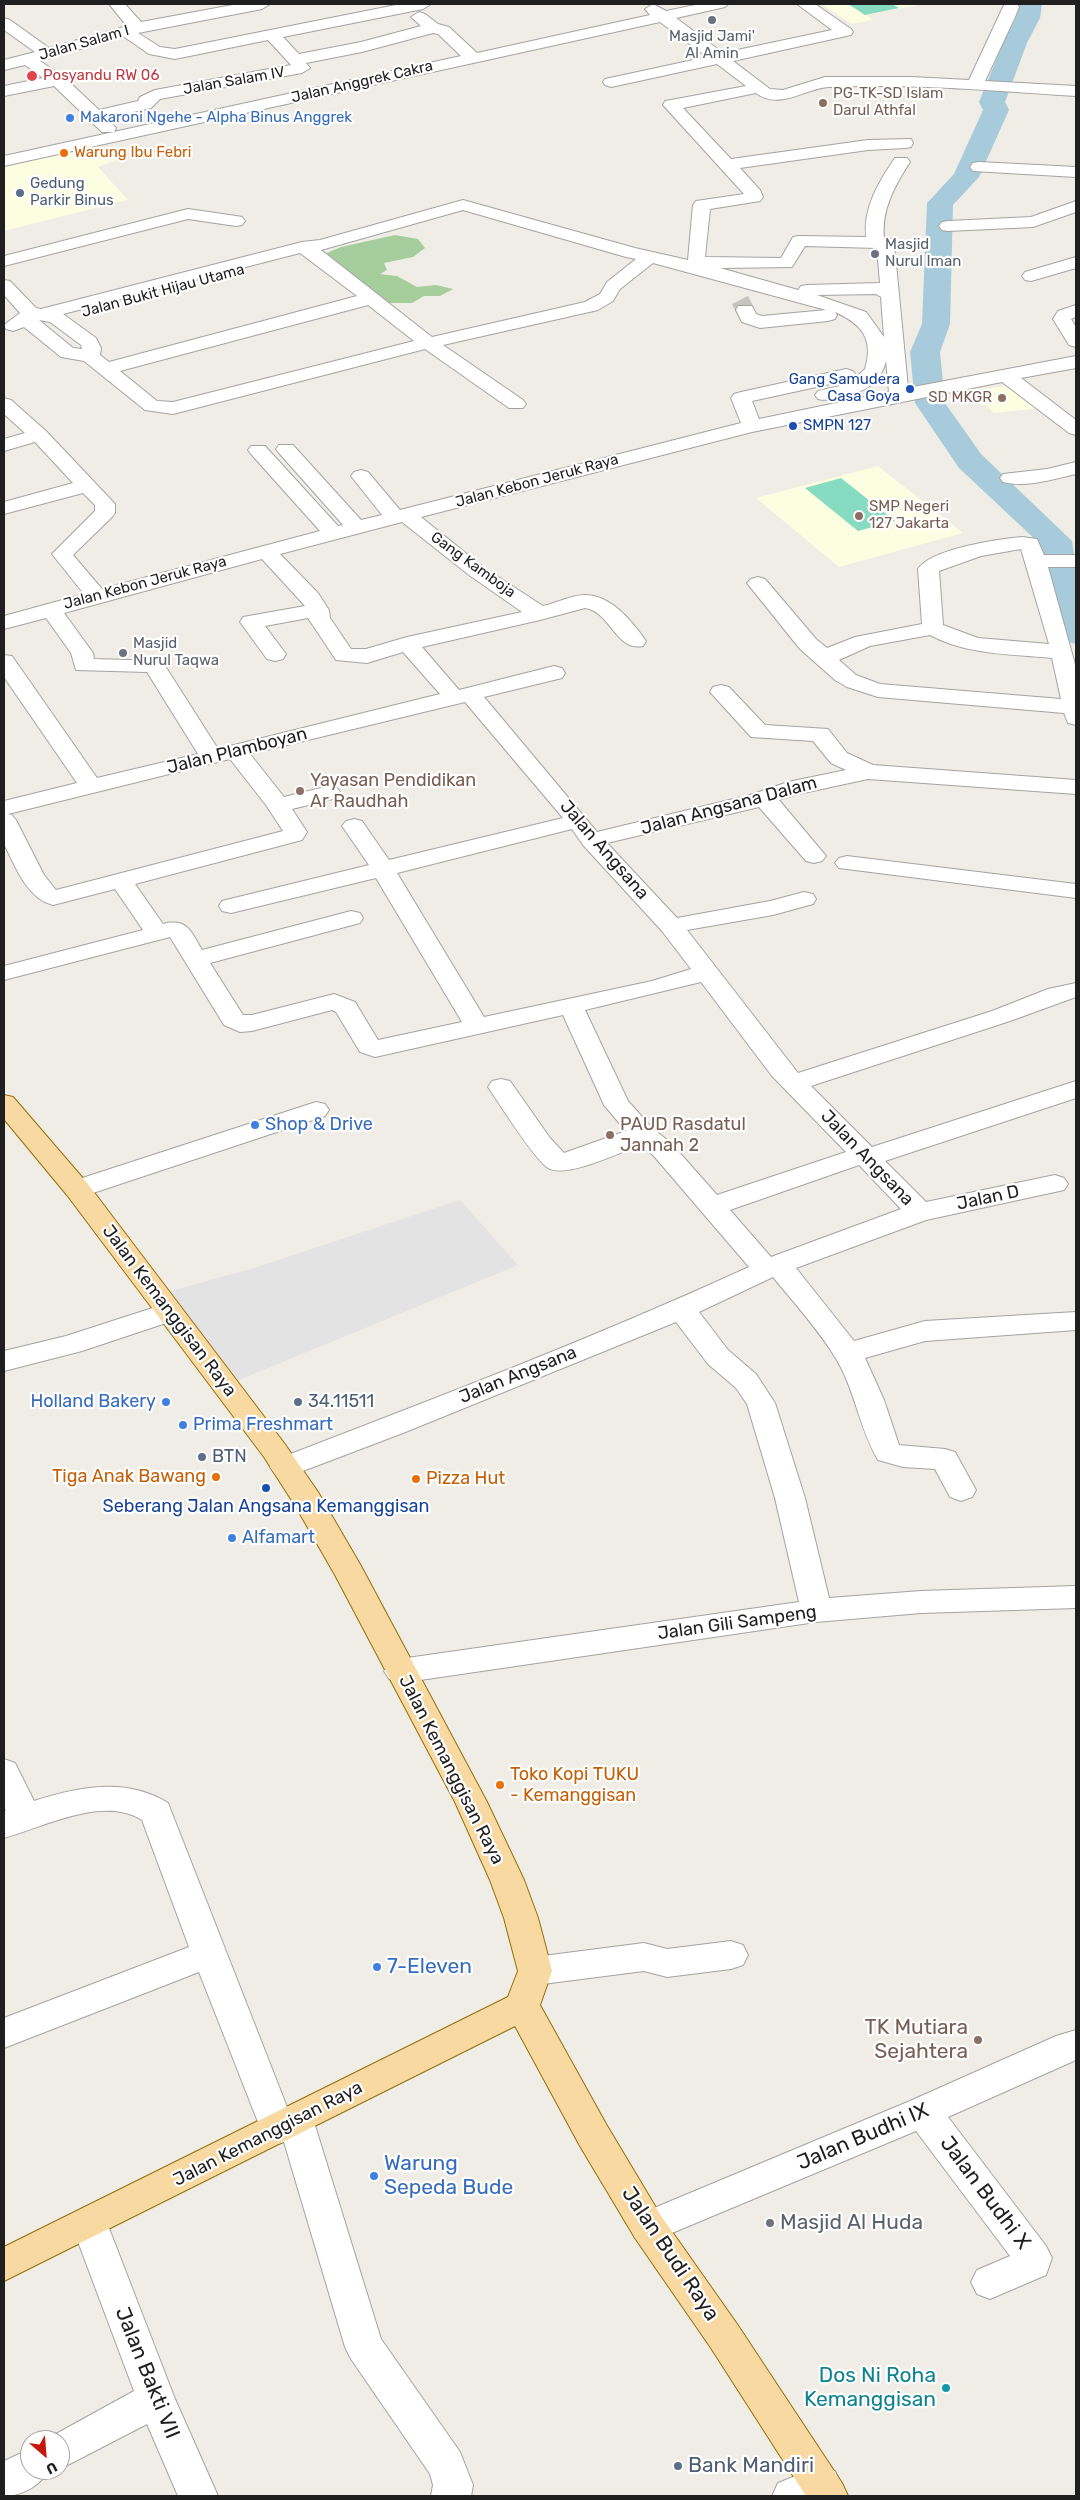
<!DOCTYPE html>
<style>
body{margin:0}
#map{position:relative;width:1080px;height:2500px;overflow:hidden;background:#efede5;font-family:Rubik,sans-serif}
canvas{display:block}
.frame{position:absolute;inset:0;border:5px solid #1f1f1f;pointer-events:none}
.north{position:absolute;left:20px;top:2430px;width:50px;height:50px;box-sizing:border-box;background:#fff;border:1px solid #a5a5a5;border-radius:50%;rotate:153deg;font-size:14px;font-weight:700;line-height:20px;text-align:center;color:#1f1f1f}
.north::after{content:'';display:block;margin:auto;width:18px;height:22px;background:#c51809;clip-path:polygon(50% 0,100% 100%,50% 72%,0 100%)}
</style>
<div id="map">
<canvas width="1080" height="2500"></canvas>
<div class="frame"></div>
<div class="north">U</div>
</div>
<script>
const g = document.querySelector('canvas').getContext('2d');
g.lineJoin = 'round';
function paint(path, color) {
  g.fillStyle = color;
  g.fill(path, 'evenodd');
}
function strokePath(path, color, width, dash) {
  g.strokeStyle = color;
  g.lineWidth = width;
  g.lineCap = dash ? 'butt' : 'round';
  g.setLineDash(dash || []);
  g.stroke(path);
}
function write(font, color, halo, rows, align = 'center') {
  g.font = font + ' Rubik,sans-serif';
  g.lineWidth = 4.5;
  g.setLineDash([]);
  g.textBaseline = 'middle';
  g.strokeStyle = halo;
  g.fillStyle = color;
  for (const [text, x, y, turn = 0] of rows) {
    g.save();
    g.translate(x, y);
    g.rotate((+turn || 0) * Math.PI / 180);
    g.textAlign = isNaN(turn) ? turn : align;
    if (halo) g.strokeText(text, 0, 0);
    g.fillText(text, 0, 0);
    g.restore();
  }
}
paint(new Path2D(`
 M 821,4 L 924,4 L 866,15 L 873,20 L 852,24 Z
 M 98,142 L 116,160 L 98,167 L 128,200 L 4,231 L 4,163 Z
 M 1012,385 L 1041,408 L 994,413 L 986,405 L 981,405 L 969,391 Z
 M 878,466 L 963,533 L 839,567 L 756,498 Z`), '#fbfee0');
paint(new Path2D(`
 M 395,235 L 418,239 L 425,248 L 413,257 L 384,263 L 387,270 L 380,274 L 397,276 L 417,287 L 436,285 L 453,289 L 440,296 L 424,296 L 412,303 L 388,303 L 322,255 L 341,247 Z`), '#a6cd9c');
paint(new Path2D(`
 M 848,4 L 892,4 L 899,8 L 865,15 Z
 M 841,478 L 895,521 L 858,531 L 805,488 Z`), '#87dbc1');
paint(new Path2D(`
 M 460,1200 L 518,1265 L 229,1384 L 160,1294 L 254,1268 Z`), '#e3e3e3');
paint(new Path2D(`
 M 1018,4 L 1042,4 L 1040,18 L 1027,43 L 1005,102 L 1009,110 L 979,177 L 953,205 L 950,324 L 940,352 L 945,403 L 981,454 L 1072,541 L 1076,568 L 1076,644 L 1064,641 L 1059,634 L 1047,587 L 1040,544 L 959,468 L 915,403 L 910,352 L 922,324 L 927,203 L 954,174 L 983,110 L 979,102 L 1003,43 L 1016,18 Z`), '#a8cbdb');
strokePath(new Path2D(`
 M 740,300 L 745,310`), '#c5c4bd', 18, [18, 9]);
const minor = new Path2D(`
 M 109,4 L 125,4 L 141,22 L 238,4 L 270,4 L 262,9 L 138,33 L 160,47 L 175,49 L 401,4 L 431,4 L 423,9 L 283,37 L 299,54 L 361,42 L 421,26 L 411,17 L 419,12 L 425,14 L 438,24 L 449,27 L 477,53 L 650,15 L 645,9 L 653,4 L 666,11 L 700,4 L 728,4 L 725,7 L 676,18 L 723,53 L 832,30 L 797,4 L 815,4 L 851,29 L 853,32 L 851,35 L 733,61 L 770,89 L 783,90 L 825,77 L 912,77 L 969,80 L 1003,7 L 1005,4 L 1017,4 L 1019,7 L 1015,17 L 985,81 L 1076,86 L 1076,96 C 994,91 911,83 829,87 C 805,88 780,111 756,93 L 683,108 L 731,159 L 868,140 L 911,139 L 913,143 L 911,147 L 905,148 L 868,150 L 740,168 L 760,190 L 763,197 L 760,201 L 710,209 L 705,257 L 781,258 L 793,237 L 799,236 L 866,237 C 863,208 879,181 895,158 L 907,158 L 910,162 C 895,185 881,210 884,238 L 891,239 L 894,243 L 908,388 L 1076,356 L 1076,368 L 1021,378 L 1076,420 L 1076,435 L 1069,433 L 1002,382 L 752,432 L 421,517 L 483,567 L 543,606 C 556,603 572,595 585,595 C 611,595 632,621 646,641 L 643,646 C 616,652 610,611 585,608 L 540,620 L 422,647 L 459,690 L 554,666 L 562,668 L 565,673 L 562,678 L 484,697 L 597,832 L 750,795 L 788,782 L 846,770 L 831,763 L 813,741 L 751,737 L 710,692 L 713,687 L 721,685 L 729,687 L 765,725 L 828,729 L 847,753 L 873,765 L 1076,780 L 1076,794 L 868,779 L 794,795 L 779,800 L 826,856 L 822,861 L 814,863 L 806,861 L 759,807 L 607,843 L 677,918 L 770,901 L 804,892 L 813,894 L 816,899 L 813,904 L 773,915 L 687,930 L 798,1073 L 992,1011 L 1048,989 L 1076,983 L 1076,997 L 1010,1021 L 811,1086 L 872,1147 L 1076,1081 L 1076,1098 L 885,1161 L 926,1202 L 1055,1175 L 1064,1178 L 1068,1184 L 1064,1190 L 926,1220 L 796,1268 L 854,1341 L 925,1321 L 1076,1312 L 1076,1330 L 925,1341 L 865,1358 L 884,1400 L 899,1445 L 945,1449 L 955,1452 L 976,1490 L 972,1497 L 961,1501 L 950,1497 L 935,1469 L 903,1467 L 878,1460 C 859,1428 855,1389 835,1357 C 818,1329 794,1303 773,1277 L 699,1312 L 728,1350 L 756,1374 L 775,1403 L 805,1498 L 829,1598 L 921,1591 L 1076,1586 L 1076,1608 L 921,1613 L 816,1622 L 400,1683 L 389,1679 L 384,1671 L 389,1663 L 400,1659 L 799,1602 L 775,1498 L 747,1404 L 736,1388 L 708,1364 L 676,1322 L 403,1433 L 295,1474 L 285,1477 L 275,1474 L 270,1467 L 275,1460 C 434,1399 594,1338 749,1267 L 653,1155 L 640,1145 C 621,1152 566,1179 548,1168 C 534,1159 499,1103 488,1087 L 492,1081 L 501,1079 L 510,1081 L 550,1138 L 564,1153 L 626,1131 L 604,1105 L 563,1015 L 375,1057 L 360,1052 L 336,1012 L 332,1010 L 252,1031 L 240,1032 L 224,1025 L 170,937 L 4,980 L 4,966 L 143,930 L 115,889 L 53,905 C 29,899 17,871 7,850 L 4,844 L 4,801 L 77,783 L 4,677 L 4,655 L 12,656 L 97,778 L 198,754 L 147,672 L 76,670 L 71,653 L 46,618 L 4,629 L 4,616 L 84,594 L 52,554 L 95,511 L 95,505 L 83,493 L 4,514 L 4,502 L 73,483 L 35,442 L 4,451 L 4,439 L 25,433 L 4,414 L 4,398 L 11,400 L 46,431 L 115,504 L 115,513 L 112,517 L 73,555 L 102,589 L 320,531 L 251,454 L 248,450 L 251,446 L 265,446 L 338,526 L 343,525 L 279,453 L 276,449 L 279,445 L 293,445 L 361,520 L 382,515 L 351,476 L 354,472 L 361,470 L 368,472 L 400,510 L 741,423 L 731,398 L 734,394 L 741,392 L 846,369 L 853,371 L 856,375 L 853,379 L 752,401 L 759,419 L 889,392 L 886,361 C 880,384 864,392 842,397 C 834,399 827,401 818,399 L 815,395 L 818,391 L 849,384 L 865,369 C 874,339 862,324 835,312 L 837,315 L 835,319 L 828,321 L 760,328 L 742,322 L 736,310 L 738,306 L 752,306 L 756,314 L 762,316 L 826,310 L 653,263 L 620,289 L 613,301 L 598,310 L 443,345 L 523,400 L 526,404 L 523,408 L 509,408 L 425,349 L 173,414 L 145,410 L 84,361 L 61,357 L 24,327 L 13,331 L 6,329 L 4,325 L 20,313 L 4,295 L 4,280 L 10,281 L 36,308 L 41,309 L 302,242 L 320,240 L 463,200 L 635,248 L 688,260 L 693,205 L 696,201 L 744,194 L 663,105 L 665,101 L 671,100 L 746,86 L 717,64 L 611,87 L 605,85 L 603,82 L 605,79 L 707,57 L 660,22 L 4,166 L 4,156 L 461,56 L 438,34 L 433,33 L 362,52 L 306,63 L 310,68 L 302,73 L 160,99 L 151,108 L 107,118 L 116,128 L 114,132 L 102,132 L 54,86 L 4,96 L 4,86 L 43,78 L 25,65 L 4,70 L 4,60 L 35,52 L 4,30 L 4,18 L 10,20 L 49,48 L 127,26 ZM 123,36 L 149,54 L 175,59 L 268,40 L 291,65 L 155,90 L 140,97 L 138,101 L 99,110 L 64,77 L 40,61 ZM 463,210 L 626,257 L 636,259 L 607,282 L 600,294 L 585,302 L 432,337 L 321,250 ZM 805,246 L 877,248 L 880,283 L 807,285 L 801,286 L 798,290 L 720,268 L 792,267 ZM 300,253 L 357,296 L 109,362 L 100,355 L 101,348 L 96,338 L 63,314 ZM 876,294 L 881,297 L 884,337 L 866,312 L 817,295 ZM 368,305 L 414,341 L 173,402 L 157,401 L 120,371 ZM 39,320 L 50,322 L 81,345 L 82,349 L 73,348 ZM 402,522 L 469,575 L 522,612 L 407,637 L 366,649 L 351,649 L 330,618 L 329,610 L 318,593 L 280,554 ZM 262,559 L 305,606 L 243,617 L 240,622 L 267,659 L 275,661 L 283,659 L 286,654 L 265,626 L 308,618 L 336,660 L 367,663 L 403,652 L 440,694 L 218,749 L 162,661 L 94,659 L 93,653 L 64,613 ZM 465,702 L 563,818 L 389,860 L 362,821 L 354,819 L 346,821 L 342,826 L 369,865 L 222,901 L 219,906 L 222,911 L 231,913 L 376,878 L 462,1022 L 378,1040 L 355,1002 L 334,994 L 252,1015 L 243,1015 L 210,963 L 360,923 L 363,918 L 360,913 L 351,911 L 202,950 C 191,931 187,918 163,924 L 135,884 L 302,840 L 307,832 L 292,809 L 337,798 L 341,793 L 337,788 L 329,786 L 284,797 L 250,754 ZM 230,759 L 266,805 L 283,831 L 56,890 L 44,875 L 16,820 L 12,815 L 8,814 ZM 572,829 L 583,845 L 662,931 L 691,969 L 652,981 L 484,1017 L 397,873 ZM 701,982 L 772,1076 L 846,1152 L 717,1195 L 671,1143 L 652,1128 L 628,1101 L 585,1010 ZM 859,1165 L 901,1209 L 771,1257 L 730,1210 Z
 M 979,162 L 1076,167 L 1076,177 L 973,171 L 970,167 L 973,163 Z
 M 1076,201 L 1076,212 L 1033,227 L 948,231 L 942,230 L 939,226 L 942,222 L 948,221 L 1031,217 Z
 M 188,209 L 236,216 L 242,217 L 245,221 L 242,225 L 236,226 L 188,219 L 4,266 L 4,256 Z
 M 1076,257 L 1076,268 L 1031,281 L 1025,280 L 1022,276 L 1025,272 Z
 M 1076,305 L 1076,317 L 1071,319 L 1076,327 L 1076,347 L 1069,345 L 1053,319 L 1058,311 Z
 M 1076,462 L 1076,474 C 1054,479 1026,488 1003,482 L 1000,478 L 1003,474 L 1047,469 Z
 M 1022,537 L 1037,539 L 1044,555 L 1076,555 L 1076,567 L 1048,567 L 1076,668 L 1076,725 L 1068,723 L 1064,713 L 878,697 L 847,687 L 835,680 L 800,649 L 747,583 L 751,579 L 758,577 L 765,579 L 816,639 L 827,648 L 855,637 L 922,624 L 918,569 C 931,549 998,539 1022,537 ZM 1021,549 L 1049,644 L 978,638 L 943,625 L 939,571 L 981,556 ZM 930,635 C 967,655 1011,654 1052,658 L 1061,699 L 880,684 L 856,675 L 839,660 L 870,646 Z
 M 847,856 L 1076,884 L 1076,898 L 839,868 L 835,863 L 839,858 Z
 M 316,1102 L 325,1104 L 329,1110 L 325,1116 L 87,1195 L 77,1198 L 67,1195 L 64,1189 L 67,1183 Z
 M 168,1303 L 178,1305 L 182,1312 L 178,1319 L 82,1351 L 4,1371 L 4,1351 L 66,1336 Z
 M 4,1759 L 15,1763 L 34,1801 C 78,1787 126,1777 168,1803 L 287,2107 L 295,2104 L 308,2108 L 313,2119 L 381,2339 L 460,2452 L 473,2485 L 471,2496 L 431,2496 L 433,2485 L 430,2474 L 351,2359 L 345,2347 L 284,2142 L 278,2144 L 265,2140 L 199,1972 L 4,2048 L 4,2018 L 189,1947 L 142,1820 C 104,1795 43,1827 4,1838 L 4,1811 L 6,1811 L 4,1807 Z
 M 731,1941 L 743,1945 L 748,1955 L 743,1965 L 731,1969 L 667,1977 L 644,1971 L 535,1985 L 523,1981 L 518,1971 L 523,1961 L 535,1957 L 644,1943 L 667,1949 Z
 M 1076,2030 L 1076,2060 L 948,2117 L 1046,2246 L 1052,2258 L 1046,2275 L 990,2299 L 977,2294 L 971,2282 L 977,2270 L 1010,2256 L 916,2131 L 648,2243 L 635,2238 L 630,2227 L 635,2216 L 910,2101 L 1056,2036 Z
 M 89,2207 L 102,2212 L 107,2223 L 175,2399 L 218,2496 L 178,2496 L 147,2424 L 60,2469 L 60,2440 L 45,2440 L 134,2391 L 71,2223 L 76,2212 Z
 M 30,2449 L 30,2470 L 48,2470 C 41,2486 21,2496 4,2496 L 4,2461 Z
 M 821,2466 L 835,2471 L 841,2484 L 835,2496 L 772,2496 L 778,2483 Z`);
const major = new Path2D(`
 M 4,1095 L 13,1097 L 87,1183 L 284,1443 L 318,1492 L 361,1566 L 487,1802 L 524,1880 L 538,1918 L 552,1971 L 540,2005 L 606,2124 L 661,2216 L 737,2324 L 842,2483 L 848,2496 L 806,2496 L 711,2348 L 635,2238 L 580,2146 L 515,2026 L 4,2281 L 4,2247 L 508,1997 L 518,1971 L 504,1918 L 490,1880 L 455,1802 L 335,1575 L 296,1507 L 264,1457 L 67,1195 L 4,1119 Z`);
strokePath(minor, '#a3a3a3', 2);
strokePath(major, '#936f07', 2);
paint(minor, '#fff');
paint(major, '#f8d9a2');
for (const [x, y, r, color] of [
 [712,20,5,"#6b7280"],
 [32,76,6,"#e0444e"],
 [823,103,5,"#8d6e63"],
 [70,118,5,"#3f7fe0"],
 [64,153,5,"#e8710a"],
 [20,193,5,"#5c6f8a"],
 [875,254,5,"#6b7280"],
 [910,389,5,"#1a4fb4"],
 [1002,398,5,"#8d6e63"],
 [793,426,5,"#1a4fb4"],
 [859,516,5,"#8d6e63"],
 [123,653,5,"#6b7280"],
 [300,791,5,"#8d6e63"],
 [255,1125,5,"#3f7fe0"],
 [610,1135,5,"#8d6e63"],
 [166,1402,5,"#3f7fe0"],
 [298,1402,5,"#5c6f8a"],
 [183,1425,5,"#3f7fe0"],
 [202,1457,5,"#5c6f8a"],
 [216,1477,5,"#e8710a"],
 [416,1479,5,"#e8710a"],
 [266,1488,5,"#1a4fb4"],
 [232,1538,5,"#3f7fe0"],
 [500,1785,5,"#e8710a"],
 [377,1967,5,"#3f7fe0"],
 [978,2040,5,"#8d6e63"],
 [374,2176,5,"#3f7fe0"],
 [770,2223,5,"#6b7280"],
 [946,2388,5,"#0f9aa8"],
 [678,2466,5,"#5c6f8a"]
]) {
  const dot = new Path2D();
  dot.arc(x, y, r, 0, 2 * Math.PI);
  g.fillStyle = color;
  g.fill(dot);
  strokePath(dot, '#fff', 2);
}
write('15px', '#5b616d', '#fff', [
 ["Masjid Jami'",712,37,"center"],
 ["Al Amin",712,54,"center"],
 ["Masjid",885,245],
 ["Nurul Iman",885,262],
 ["Masjid",133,644],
 ["Nurul Taqwa",133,661]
], 'left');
write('15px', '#1f1f1f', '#fff', [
 ["Jalan Salam I",84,43,-16],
 ["Jalan Salam IV",234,81,-10],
 ["Jalan Anggrek Cakra",362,82,-13],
 ["Jalan Bukit Hijau Utama",163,291,-15],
 ["Jalan Kebon Jeruk Raya",537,481,-15],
 ["Gang Kamboja",473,565,36],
 ["Jalan Kebon Jeruk Raya",145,583,-15]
]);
write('15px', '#be3a42', '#fff', [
 ["Posyandu RW 06",43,76]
], 'left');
write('15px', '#785e54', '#fff', [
 ["PG-TK-SD Islam",833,94],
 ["Darul Athfal",833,111],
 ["SD MKGR",992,398,"right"],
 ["SMP Negeri",869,507],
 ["127 Jakarta",869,524]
], 'left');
write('15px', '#366cbe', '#fff', [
 ["Makaroni Ngehe - Alpha Binus Anggrek",80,118]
], 'left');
write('15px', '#c56008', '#fff', [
 ["Warung Ibu Febri",74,153]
], 'left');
write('15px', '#4e5e75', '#fff', [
 ["Gedung",30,184],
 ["Parkir Binus",30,201]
], 'left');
write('15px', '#164399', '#fff', [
 ["Gang Samudera",900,380],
 ["Casa Goya",900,397],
 ["SMPN 127",803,426,"left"]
], 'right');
write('18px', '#1f1f1f', '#fff', [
 ["Jalan Plamboyan",237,751,-14],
 ["Jalan Angsana Dalam",729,806,-15],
 ["Jalan Angsana",604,850,49],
 ["Jalan Angsana",867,1158,46],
 ["Jalan D",988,1198,-12],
 ["Jalan Kemanggisan Raya",169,1311,53],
 ["Jalan Angsana",518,1375,-22],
 ["Jalan Gili Sampeng",737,1623,-8],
 ["Jalan Kemanggisan Raya",451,1770,63],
 ["Jalan Kemanggisan Raya",268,2134,-27]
]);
write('18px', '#785e54', '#fff', [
 ["Yayasan Pendidikan",310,781],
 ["Ar Raudhah",310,802],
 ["PAUD Rasdatul",620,1125],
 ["Jannah 2",620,1146]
], 'left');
write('18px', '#366cbe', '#fff', [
 ["Shop & Drive",265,1125],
 ["Holland Bakery",156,1402,"right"],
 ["Prima Freshmart",193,1425],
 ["Alfamart",242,1538]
], 'left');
write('18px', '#4e5e75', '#fff', [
 ["34.11511",308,1402],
 ["BTN",212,1457]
], 'left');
write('18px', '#c56008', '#fff', [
 ["Tiga Anak Bawang",206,1477,"right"],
 ["Pizza Hut",426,1479],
 ["Toko Kopi TUKU",510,1775],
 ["- Kemanggisan",510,1796]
], 'left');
write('18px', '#164399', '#fff', [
 ["Seberang Jalan Angsana Kemanggisan",266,1507]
]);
write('21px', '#366cbe', '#fff', [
 ["7-Eleven",387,1967],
 ["Warung",384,2164],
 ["Sepeda Bude",384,2188]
], 'left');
write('21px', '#785e54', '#fff', [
 ["TK Mutiara",968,2028],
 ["Sejahtera",968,2052]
], 'right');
write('21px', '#1f1f1f', '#fff', [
 ["Jalan Budhi IX",863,2137,-23],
 ["Jalan Budhi X",985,2193,53],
 ["Jalan Budi Raya",670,2254,56],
 ["Jalan Bakti VII",147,2373,68]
]);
write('21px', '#5b616d', '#fff', [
 ["Masjid Al Huda",780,2223]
], 'left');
write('21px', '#0d838f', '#fff', [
 ["Dos Ni Roha",936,2376],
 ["Kemanggisan",936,2400]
], 'right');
write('21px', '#4e5e75', '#fff', [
 ["Bank Mandiri",688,2466]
], 'left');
</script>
